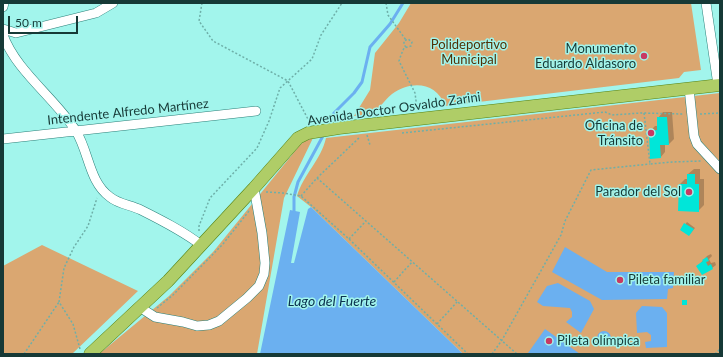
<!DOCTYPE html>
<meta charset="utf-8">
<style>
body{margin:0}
#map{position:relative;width:723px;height:357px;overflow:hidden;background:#a2f5ec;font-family:Lato,sans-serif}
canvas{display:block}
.frame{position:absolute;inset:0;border:4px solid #163936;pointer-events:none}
.scale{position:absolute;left:8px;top:16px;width:70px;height:18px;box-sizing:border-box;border:2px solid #163936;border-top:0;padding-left:5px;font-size:12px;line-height:14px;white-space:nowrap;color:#163936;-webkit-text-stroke:3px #a2f5ec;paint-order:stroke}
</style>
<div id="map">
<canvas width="723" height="357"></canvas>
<div class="frame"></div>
<div class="scale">50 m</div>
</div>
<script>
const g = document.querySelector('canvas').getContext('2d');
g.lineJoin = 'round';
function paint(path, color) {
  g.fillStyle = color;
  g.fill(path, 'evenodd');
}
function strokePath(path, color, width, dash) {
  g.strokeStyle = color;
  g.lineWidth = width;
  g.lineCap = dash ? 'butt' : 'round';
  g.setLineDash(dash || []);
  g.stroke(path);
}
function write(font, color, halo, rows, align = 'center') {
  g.font = font + ' Lato,sans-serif';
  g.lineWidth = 3;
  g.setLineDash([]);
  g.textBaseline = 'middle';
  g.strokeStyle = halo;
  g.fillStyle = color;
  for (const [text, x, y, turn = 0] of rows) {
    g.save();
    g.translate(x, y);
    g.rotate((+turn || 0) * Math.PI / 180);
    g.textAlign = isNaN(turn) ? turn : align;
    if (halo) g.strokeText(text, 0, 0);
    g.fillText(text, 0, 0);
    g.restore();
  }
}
paint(new Path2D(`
 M 411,3 L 691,3 L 701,70 L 684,72 L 679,78 L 445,106 C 437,82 411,80 392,94 C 385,99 379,110 372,113 C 368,116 359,116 354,116 L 370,90 L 375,53 L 399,23 Z
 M 720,93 L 720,354 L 463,354 L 311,207 L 297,196 C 303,175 321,160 326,138 Z
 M 313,138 L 284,198 L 257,354 L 99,354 L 169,296 L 213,252 L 300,145 L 305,141 Z
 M 42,245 L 138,291 L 72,354 L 3,354 L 3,266 Z`), '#daa771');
paint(new Path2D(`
 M 311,207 L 463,354 L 260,354 L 290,210 L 300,212 L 291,263 L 294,263 L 308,209 Z
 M 565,247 L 607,272 L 674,272 L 673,288 L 668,289 L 667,299 L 602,300 L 552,272 Z
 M 558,283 L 590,301 L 594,309 L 581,333 L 566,322 L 572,317 L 572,312 L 570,308 L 543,306 L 537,302 L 547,286 Z
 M 642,306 L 662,307 L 667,313 L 667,347 L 646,348 L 645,342 L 651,341 L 651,335 L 647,332 L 637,333 L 636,313 Z
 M 545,329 L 580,354 L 529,354 L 528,353 Z
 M597 338a7 7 0 1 1 14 0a7 7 0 1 1-14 0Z`), '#6bb0f0');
paint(new Path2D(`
 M 663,112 L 672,112 L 674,139 L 669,144 L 665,144 L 665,152 L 660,158 L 650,131 L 655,126 L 658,126 L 658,118 Z
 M 694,169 L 700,169 L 700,179 L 704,179 L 704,205 L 698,211 L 680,184 L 685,179 L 688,179 L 688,174 Z
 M 687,222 L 695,228 L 690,234 L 681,230 Z
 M 711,254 L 712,256 L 709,259 L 711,263 L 715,262 L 716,265 L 712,268 L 698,266 L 707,256 Z`), '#0003');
strokePath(new Path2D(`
 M 327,127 L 334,113 L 354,93 L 362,82 L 370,47 L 390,24 L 403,3
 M 294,211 L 294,197 L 298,182 L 324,134`), '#6bb0f0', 3);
paint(new Path2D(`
 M 657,117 L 667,117 L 669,145 L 660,145 L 661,158 L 650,159 L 649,131 L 657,130 Z
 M 687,174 L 695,174 L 695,184 L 699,184 L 699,212 L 678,211 L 679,184 L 687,184 Z
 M 684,223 L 694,229 L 689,236 L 680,230 Z
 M 707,257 L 709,261 L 706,262 L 708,266 L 711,264 L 713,269 L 702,275 L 696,266 L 703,261 L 702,260 Z
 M 682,300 L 687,300 L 687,305 L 682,305 Z`), '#00e6d9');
const minor = new Path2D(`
 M 706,3 L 718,85
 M 3,7 L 4,3
 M 3,29 L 16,33 L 96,13 L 113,3
 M 3,35 C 16,71 55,98 76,131 C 89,152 89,182 110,197 C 118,204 131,205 141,210 C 161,220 183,231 201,245
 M 689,88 L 694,136 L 697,144 L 720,169
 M 3,139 L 256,111
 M 141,308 L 155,317 L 183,322 L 197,326 L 209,325 L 219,321 L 247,298 L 259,286 L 264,274 L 265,263 L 262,233 L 254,188`);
const major = new Path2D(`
 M 90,354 L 168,281 L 254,188 L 298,138 L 308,133 L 339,128 L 720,85`);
strokePath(minor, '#2a8079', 10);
strokePath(major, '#568314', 13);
strokePath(new Path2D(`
 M 202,3 L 199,21 L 213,41 L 288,81 L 310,123
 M 386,3 L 388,15 L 406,40
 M 406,47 L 404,45 L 404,41 L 408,39 L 412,42 L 411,46 L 404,48 L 401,55 L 399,61 L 415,93 L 417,108
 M 644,113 L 650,164 L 672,162 L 701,161
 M 700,114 L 720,113
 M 402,133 L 605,112 L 612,115 L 641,113 L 683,114
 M 367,135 L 370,145
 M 317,178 L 517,354
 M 266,192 L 283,193 L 301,196 L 349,239 L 468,354
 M 301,196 L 317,178 L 360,137
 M 199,231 L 199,226 L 210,198 L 257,148 L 269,121 L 280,88 L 312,59 L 321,35 L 342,3
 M 349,239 L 366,221
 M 394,282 L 412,262
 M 157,308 L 173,295 L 223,244 L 249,211
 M 437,324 L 457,302
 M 80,349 L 73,324 L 59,302 L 64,268 L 74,247 L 88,226 L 97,198
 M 24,354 L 59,302
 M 492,354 L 502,340 L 561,235 L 565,221 L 591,170 L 650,164
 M 715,354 L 720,349`), '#6eafa8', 1.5, [2, 2]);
strokePath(minor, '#fff', 9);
strokePath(major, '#afcd67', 12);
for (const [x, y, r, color] of [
 [644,56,4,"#c83963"],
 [651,133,4,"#c83963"],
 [689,192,4,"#c83963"],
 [620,280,4,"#c83963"],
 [549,341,4,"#c83963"]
]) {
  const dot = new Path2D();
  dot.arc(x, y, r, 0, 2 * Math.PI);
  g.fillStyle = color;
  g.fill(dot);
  strokePath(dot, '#a2f5ec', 1.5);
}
write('13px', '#513107', '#a2f5ec', [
 ["Polideportivo",469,45],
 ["Municipal",469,60]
]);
write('13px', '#163936', '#a2f5ec', [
 ["Monumento",636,49],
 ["Eduardo Aldasoro",636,64],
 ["Oficina de",643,126],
 ["Tránsito",643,141],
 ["Parador del Sol",681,192],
 ["Pileta familiar",628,280,"left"],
 ["Pileta olímpica",557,341,"left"]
], 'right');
write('13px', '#163936', '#a2f5ec', [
 ["Avenida Doctor Osvaldo Zarini",394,109,-8],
 ["Intendente Alfredo Martínez",128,112,-6]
]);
write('italic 14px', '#0b3150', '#a2f5ec', [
 ["Lago del Fuerte",332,301]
]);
</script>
